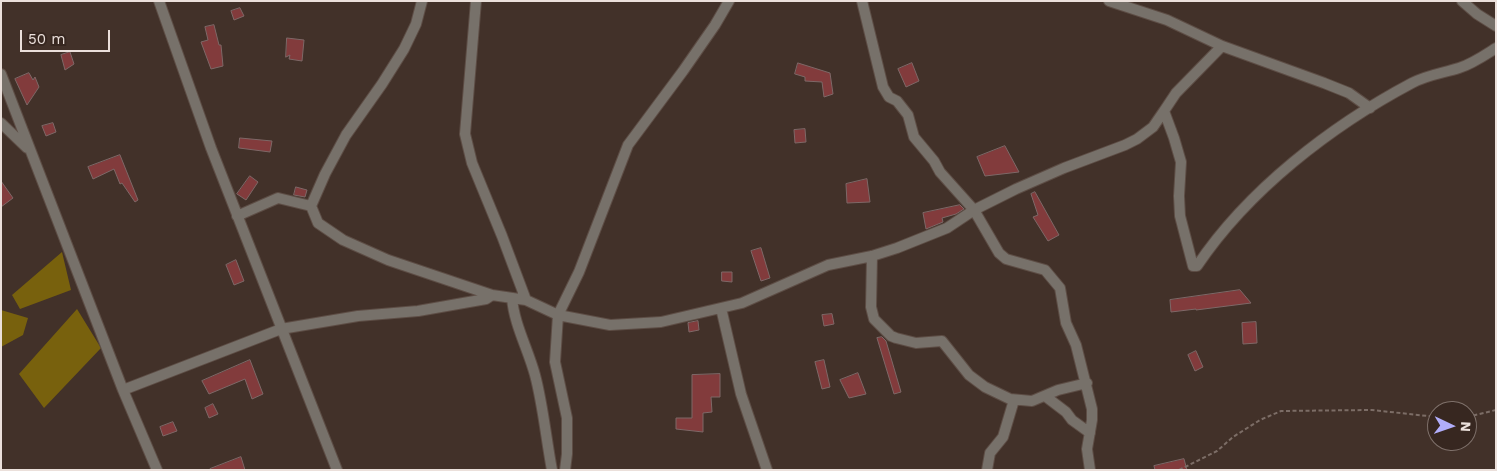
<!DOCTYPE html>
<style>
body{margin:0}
#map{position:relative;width:1497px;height:471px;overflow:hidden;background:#423129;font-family:"Work Sans",sans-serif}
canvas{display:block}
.frame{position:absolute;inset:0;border:2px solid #ebe0db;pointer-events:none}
.north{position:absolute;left:1427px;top:401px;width:50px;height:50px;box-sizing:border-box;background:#372720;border:1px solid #7f716b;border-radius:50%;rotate:93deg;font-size:14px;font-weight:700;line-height:20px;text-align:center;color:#ebe0db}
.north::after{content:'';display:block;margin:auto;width:18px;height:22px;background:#b1adfa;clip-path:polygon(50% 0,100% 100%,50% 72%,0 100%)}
.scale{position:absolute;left:20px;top:30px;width:90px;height:22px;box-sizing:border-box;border:2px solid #ebe0db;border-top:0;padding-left:6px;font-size:15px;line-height:18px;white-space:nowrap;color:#ebe0db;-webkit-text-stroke:4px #372720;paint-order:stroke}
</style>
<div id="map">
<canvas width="1497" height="471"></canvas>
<div class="frame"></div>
<div class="north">N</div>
<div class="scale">50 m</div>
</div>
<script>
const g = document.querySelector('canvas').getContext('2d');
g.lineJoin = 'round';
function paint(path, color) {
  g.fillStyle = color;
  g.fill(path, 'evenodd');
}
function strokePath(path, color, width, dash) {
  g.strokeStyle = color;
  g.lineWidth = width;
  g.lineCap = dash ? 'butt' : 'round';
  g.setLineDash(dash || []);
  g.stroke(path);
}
paint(new Path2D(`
 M 62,252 L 71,290 L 20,309 L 12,295 Z
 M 77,309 L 101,348 L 44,408 L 19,374 Z
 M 1,310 L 28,318 L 23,335 L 1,347 Z`), '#78610d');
const building = new Path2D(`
 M 240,8 L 244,16 L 234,20 L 231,11 Z
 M 214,25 L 219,45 L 221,45 L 223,66 L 211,69 L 201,42 L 208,40 L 205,27 Z
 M 287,38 L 304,40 L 302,61 L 289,59 L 290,55 L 286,57 Z
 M 70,52 L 74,64 L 65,70 L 61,55 Z
 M 798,63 L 830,73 L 833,94 L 824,97 L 822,82 L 805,81 L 805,77 L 795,74 Z
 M 912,63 L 919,81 L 906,87 L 898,69 Z
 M 29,73 L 33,80 L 35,77 L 39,87 L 27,105 L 15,79 Z
 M 53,123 L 56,132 L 46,136 L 42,126 Z
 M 805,129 L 806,142 L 795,143 L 794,130 Z
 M 240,138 L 272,141 L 270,152 L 239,148 Z
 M 1005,146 L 1019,172 L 985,176 L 977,157 Z
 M 120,155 L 138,200 L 135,202 L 122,183 L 120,184 L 114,169 L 93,179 L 88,167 Z
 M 250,176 L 258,182 L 246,200 L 237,194 Z
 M 867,179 L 870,202 L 847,203 L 846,184 Z
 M 1,181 L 13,198 L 1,207 Z
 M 296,187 L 307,190 L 305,197 L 294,195 Z
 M 1035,192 L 1059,235 L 1048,241 L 1033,217 L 1038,215 L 1031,194 Z
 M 960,205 L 964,209 L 956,214 L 942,218 L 943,222 L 926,229 L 923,213 Z
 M 761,248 L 770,278 L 761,281 L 751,251 Z
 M 236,260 L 244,281 L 234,285 L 226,265 Z
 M 722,272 L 732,272 L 732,282 L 722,281 Z
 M 1240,290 L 1251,303 L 1196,310 L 1196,309 L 1171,312 L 1170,300 Z
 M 832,314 L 834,324 L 824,326 L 822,315 Z
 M 698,321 L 699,330 L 689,332 L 688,323 Z
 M 1256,322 L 1257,343 L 1243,344 L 1242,323 Z
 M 882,337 L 886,341 L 901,392 L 894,394 L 877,338 Z
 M 1196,351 L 1203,367 L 1195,371 L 1188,355 Z
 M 250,360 L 263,394 L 252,399 L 245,379 L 209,394 L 202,381 Z
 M 824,360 L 830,387 L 822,389 L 815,362 Z
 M 858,373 L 866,394 L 849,398 L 840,380 Z
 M 720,374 L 720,397 L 711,397 L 712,412 L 703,413 L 703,432 L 676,429 L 676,418 L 692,418 L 692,375 Z
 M 213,404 L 218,414 L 209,418 L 205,408 Z
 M 173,422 L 177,431 L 163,436 L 160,427 Z
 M 241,457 L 245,470 L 210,470 L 210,469 Z
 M 1184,459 L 1187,470 L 1155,470 L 1154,466 Z`);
paint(building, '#823b3c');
strokePath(building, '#7e6867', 1);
const minor = new Path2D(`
 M 159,1 L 211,148 L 337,470
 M 422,1 L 416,24 L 404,49 L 382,84 L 346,135 L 325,174 L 311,206 L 318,223 L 343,240 L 388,260 L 492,295 L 526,300 L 558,315 L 610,325 L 661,322 L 742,303 L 828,265 L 872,256 L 897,248 L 947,228 L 974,210 L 1016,189 L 1064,168 L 1125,145 L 1137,139 L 1153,127 L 1164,111 L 1174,138 L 1181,162 L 1179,196 L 1180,216 L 1193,266 L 1197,266 C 1248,190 1331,126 1412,83 C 1427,75 1443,73 1459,68 C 1472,64 1485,55 1496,48
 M 476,1 L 465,134 L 472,163 L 502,236 L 526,300
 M 862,1 L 883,87 L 889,97 L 897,101 L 908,115 L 914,137 L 934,161 L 940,172 L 974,210 L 999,253 L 1006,259 L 1045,270 L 1060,288 L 1066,323 L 1076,345 L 1092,409 L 1092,420 L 1087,449 L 1090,470
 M 1109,1 L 1167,20 L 1222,46 L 1324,83 L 1349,93 L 1370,108
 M 1462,1 L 1477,14 L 1496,26
 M 1,74 L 123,390 L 157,470
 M 1164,111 L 1176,93 L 1222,46
 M 1,123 L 27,148
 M 237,216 L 278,198 L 311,206
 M 872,256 L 871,307 L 874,319 L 891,336 L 896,338 L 916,343 L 942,341 L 969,375 L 985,387 L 1010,399 L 1032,401 L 1058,390 L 1087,383
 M 512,298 C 514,324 528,349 535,375 C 543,405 546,438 552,470
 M 721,308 L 741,394 L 767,470
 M 123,390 L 281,329 L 358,316 L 418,311 L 486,299 L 492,295
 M 1045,396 L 1066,412 L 1072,420 L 1090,433
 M 565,470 L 567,454 L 567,418 L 555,362 L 558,315 L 579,272 L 628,145 L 683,71 L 715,25 L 729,1
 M 987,470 L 990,453 L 1003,437 L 1014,400`);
strokePath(minor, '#5d4d45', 12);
strokePath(new Path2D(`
 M 1467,417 L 1496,410
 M 1179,470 L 1217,451 L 1233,437 L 1260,420 L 1281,411 L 1372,410 L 1437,417`), '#7c6d66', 2, [4, 2.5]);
strokePath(minor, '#77716a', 10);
</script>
